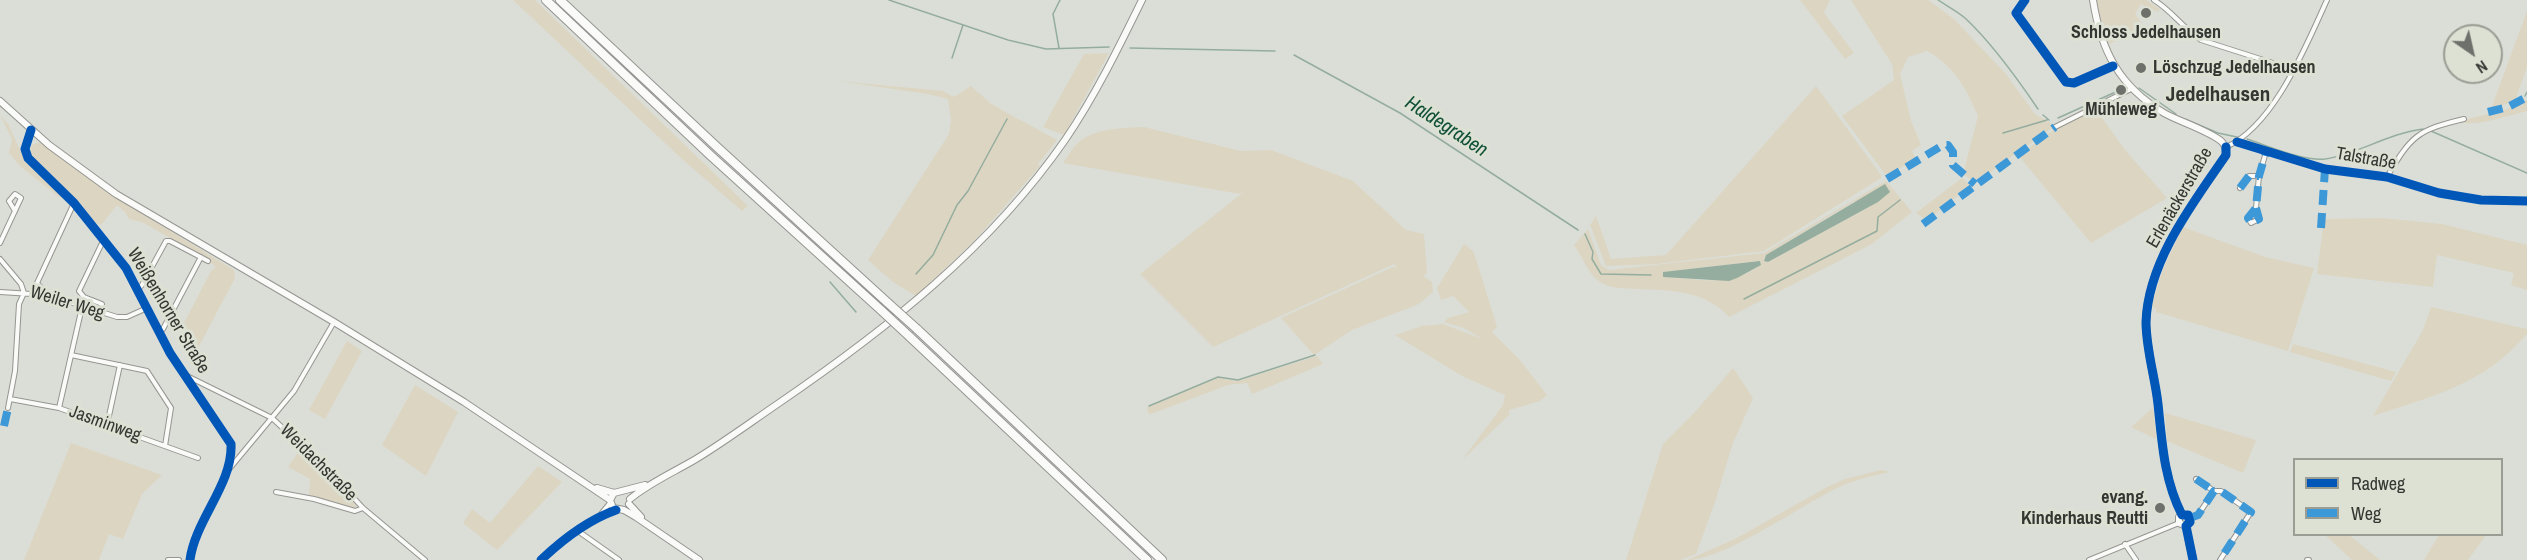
<!DOCTYPE html>
<meta charset="utf-8">
<style>
body{margin:0}
#map{position:relative;width:2527px;height:560px;overflow:hidden;background:#dbded7;font-family:"Archivo Narrow",sans-serif}
canvas{display:block}
.legend{position:absolute;left:2293px;top:458px;width:210px;height:78px;box-sizing:border-box;background:#dce1d4;border:2px solid #999d93;margin:0;padding:8px 10px;list-style:none;font-size:18px;color:#343631}
.legend li{display:flex;align-items:center;gap:12px;height:30px}
.legend b{width:30px;border:2px solid #999d93}
.north{position:absolute;left:2443px;top:24px;width:60px;height:60px;box-sizing:border-box;background:#dce1d4;border:2px solid #999d93;border-radius:50%;rotate:146deg;font-size:16px;font-weight:700;line-height:24px;text-align:center;color:#343631}
.north::after{content:'';display:block;margin:auto;width:21px;height:27px;background:#6e716b;clip-path:polygon(50% 0,100% 100%,50% 72%,0 100%)}
</style>
<div id="map">
<canvas width="2527" height="560"></canvas>
<ul class="legend">
<li><b style="height:8px;background:#0057b8"></b>Radweg</li>
<li><b style="height:8px;background:#3d98d8"></b>Weg</li>
</ul>
<div class="north">N</div>
</div>
<script>
const g = document.querySelector('canvas').getContext('2d');
g.lineJoin = 'round';
function paint(path, color) {
  g.fillStyle = color;
  g.fill(path, 'evenodd');
}
function strokePath(path, color, width, dash) {
  g.strokeStyle = color;
  g.lineWidth = width;
  g.lineCap = dash ? 'butt' : 'round';
  g.setLineDash(dash || []);
  g.stroke(path);
}
function write(font, color, halo, rows, align = 'center') {
  g.font = font + ' "Archivo Narrow",sans-serif';
  g.lineWidth = 6;
  g.setLineDash([]);
  g.textBaseline = 'middle';
  g.strokeStyle = halo;
  g.fillStyle = color;
  for (const [text, x, y, turn = 0] of rows) {
    g.save();
    g.translate(x, y);
    g.rotate((+turn || 0) * Math.PI / 180);
    g.textAlign = isNaN(turn) ? turn : align;
    if (halo) g.strokeText(text, 0, 0);
    g.fillText(text, 0, 0);
    g.restore();
  }
}
paint(new Path2D(`
 M 513,0 L 535,0 L 748,206 L 742,211 L 682,159 Z
 M 1800,0 L 1830,0 L 1824,13 L 1854,53 L 1845,59 Z
 M 1851,0 L 1928,0 L 1954,19 L 2005,73 L 2035,114 L 2052,124 L 2052,128 L 1982,178 L 1971,180 L 1963,174 L 1978,116 C 1966,89 1955,66 1927,51 L 1908,57 L 1900,74 L 1911,121 L 1921,145 L 1912,151 L 1916,159 L 1888,175 L 1885,174 L 1842,116 L 1894,80 L 1892,64 Z
 M 2095,0 L 2146,0 L 2160,9 L 2158,12 L 2141,4 L 2135,14 L 2146,29 L 2109,44 L 2113,53 L 2111,54 L 2099,19 Z
 M 2527,11 L 2527,67 L 2515,101 L 2491,109 Z
 M 1109,53 L 1064,135 L 1043,127 L 1084,54 Z
 M 838,81 L 943,91 L 954,97 L 971,86 L 990,103 L 1009,114 L 1057,140 L 1038,164 L 1040,166 L 975,240 L 916,296 L 893,282 L 868,260 L 949,134 L 951,120 L 948,99 L 928,94 Z
 M 1816,86 L 1881,175 L 1881,178 L 1764,251 L 1657,264 L 1606,266 L 1590,225 L 1596,216 L 1611,259 L 1666,255 Z
 M 2527,100 L 2527,111 C 2506,116 2477,127 2456,122 L 2508,109 Z
 M 2095,108 L 2125,150 L 2167,198 L 2091,243 L 2018,155 L 2057,128 Z
 M 0,115 L 8,124 L 25,161 L 62,195 L 60,198 L 20,166 L 9,153 L 12,139 Z
 M 1144,127 L 1241,151 L 1271,150 L 1353,181 L 1406,230 L 1424,234 L 1427,273 L 1423,276 L 1432,282 L 1433,292 L 1419,304 L 1352,330 L 1314,355 L 1281,318 L 1393,267 L 1397,268 L 1394,264 L 1213,347 L 1140,274 L 1245,191 L 1240,194 L 1063,163 C 1068,156 1072,148 1078,143 C 1094,128 1123,128 1144,127 Z
 M 37,143 L 43,143 C 105,191 167,229 234,270 L 235,278 L 190,363 L 185,353 L 190,342 L 180,331 L 211,271 L 216,267 L 207,259 L 142,222 L 129,219 L 126,213 L 117,205 L 101,225 L 94,223 L 66,191 L 32,157 L 30,152 L 32,145 Z
 M 1962,178 L 1969,184 L 1969,187 L 1930,218 L 1923,218 L 1916,213 Z
 M 1886,181 L 1912,212 L 1872,244 L 1729,317 C 1705,290 1669,290 1636,289 C 1624,288 1610,289 1600,282 C 1587,273 1583,257 1574,245 L 1588,229 L 1601,265 L 1609,270 L 1764,253 ZM 1855,201 L 1871,206 L 1768,262 L 1764,261 L 1766,255 ZM 1760,261 L 1761,265 C 1727,288 1703,279 1664,277 L 1664,272 Z
 M 2382,218 L 2442,224 L 2527,245 L 2527,290 L 2511,285 L 2514,273 L 2437,255 L 2433,287 L 2317,274 L 2324,219 Z
 M 2183,227 L 2265,257 L 2314,268 L 2288,351 L 2156,312 L 2156,308 L 2151,307 L 2163,269 Z
 M 1464,244 L 1473,251 L 1476,259 L 1497,327 L 1492,332 L 1519,359 L 1547,395 L 1540,401 L 1509,410 L 1509,415 L 1462,460 L 1503,405 L 1505,395 L 1462,376 L 1395,335 L 1422,326 L 1443,324 L 1482,339 L 1464,328 L 1444,322 L 1448,318 L 1469,312 L 1453,296 L 1441,300 L 1437,288 Z
 M 2431,307 L 2527,329 L 2527,334 C 2483,385 2435,395 2373,416 L 2423,330 Z
 M 347,341 L 362,351 L 325,419 L 309,410 Z
 M 2293,344 L 2396,372 L 2391,381 L 2290,352 Z
 M 1317,356 L 1323,364 L 1252,394 L 1247,383 L 1228,385 L 1151,414 L 1148,413 L 1147,407 L 1218,378 L 1238,381 Z
 M 1733,368 L 1753,398 L 1733,443 L 1715,502 L 1696,554 L 1680,560 L 1626,560 L 1663,444 L 1695,412 Z
 M 415,385 L 458,412 L 426,476 L 382,445 Z
 M 2153,408 L 2156,435 L 2156,439 L 2131,427 Z
 M 2165,413 L 2256,440 L 2243,473 L 2167,441 Z
 M 71,443 L 162,475 L 142,494 L 123,539 L 109,534 L 99,560 L 24,560 Z
 M 302,447 L 356,505 L 355,508 L 309,495 L 310,479 L 288,467 Z
 M 538,466 L 562,482 L 497,550 L 463,523 L 472,509 L 490,523 Z
 M 1881,470 L 1890,472 C 1872,476 1853,480 1837,488 C 1800,506 1724,560 1687,560 L 1735,539 L 1827,487 L 1845,479 Z
 M 2325,535 L 2349,535 L 2380,560 L 2352,560 Z
 M 2439,535 L 2439,534 L 2486,535 L 2468,560 L 2424,560 Z`), '#dcd5c2');
paint(new Path2D(`
 M 1885,184 L 1890,192 L 1878,202 L 1768,262 L 1764,261 L 1766,255 Z
 M 1760,261 L 1761,265 L 1737,278 L 1729,281 L 1663,277 L 1663,272 Z`), '#94ad9e');
strokePath(new Path2D(`
 M 889,0 L 1008,40 L 1046,49 L 1109,47
 M 1938,0 C 1947,6 1957,11 1965,18 C 1992,43 2017,78 2038,109
 M 1059,48 L 1053,14 L 1060,0
 M 1130,48 L 1275,51
 M 1294,55 L 1400,113 L 1578,230
 M 952,58 L 963,25
 M 2139,88 L 2176,114
 M 2525,96 L 2527,92
 M 2043,115 L 2049,120
 M 2058,118 L 2120,90
 M 2185,119 L 2218,133 L 2237,137
 M 2431,131 L 2527,173
 M 2003,133 L 2047,120
 M 2247,139 C 2269,146 2302,161 2325,159 C 2356,155 2389,133 2423,129
 M 1585,234 L 1593,252 L 1592,259 L 1601,274 L 1651,275
 M 916,274 L 933,255 L 957,205 L 968,191 L 1007,119
 M 830,282 L 856,312
 M 1744,299 L 1877,231 L 1878,217 L 1900,200
 M 1149,406 L 1218,377 L 1238,380 L 1315,355`), '#94ad9e', 1.5);
const street = new Path2D(`
 M 2025,0 L 2016,13 L 2066,82 L 2074,83 L 2113,66
 M 2154,0 C 2172,11 2184,29 2201,40 L 2295,70
 M 2055,127 L 2131,89
 M 31,130 L 25,149 L 28,158 L 74,203 L 126,268 L 170,353 L 231,444 C 233,484 195,520 190,560
 M 2237,142 L 2325,169 L 2387,177 L 2439,193 L 2481,200 L 2527,201
 M 2226,147 C 2274,126 2306,46 2327,0
 M 2387,177 C 2411,136 2417,130 2464,119
 M 2240,188 L 2249,176 L 2259,176
 M 2256,208 L 2259,219 L 2251,223 L 2248,218 L 2256,208 L 2259,176 L 2266,152
 M 0,243 L 21,198 L 15,194 L 9,201 L 15,211
 M 0,259 L 21,284 L 24,293
 M 138,289 L 142,285 L 166,241 L 170,241 L 208,261
 M 0,292 L 48,295 L 117,317 L 127,317 L 147,308
 M 48,295 L 37,283 L 74,203
 M 102,314 L 102,304 L 84,297 L 79,291 L 104,239
 M 159,332 L 163,329 L 201,257
 M 71,355 L 147,371 L 171,408 L 165,446
 M 187,376 L 272,418 L 325,467 L 363,508 L 425,560
 M 10,399 L 59,408 L 198,458
 M 8,408 L 15,371 L 19,304 L 24,293
 M 59,408 L 82,307
 M 107,425 L 120,365
 M 230,468 L 294,391 L 334,322
 M 2196,479 L 2214,491
 M 276,492 L 314,499 L 355,511 L 363,508
 M 601,514 L 610,503
 M 2190,518 L 2198,515 L 2214,491 L 2221,491 L 2251,512 L 2220,560
 M 578,531 L 619,560
 M 2125,544 L 2136,560
 M 168,560 L 179,560
 M 541,560 C 562,540 588,520 616,510
 M 2089,560 L 2179,523
 M 2307,560 L 2309,560`);
const secondary = new Path2D(`
 M 2093,0 C 2101,51 2119,86 2164,113 C 2178,121 2212,132 2222,142 C 2226,146 2226,150 2226,155 C 2193,203 2148,261 2146,322 C 2146,349 2155,377 2158,404 C 2162,442 2164,480 2182,515 L 2188,515 L 2190,522 L 2186,526 L 2193,560
 M 0,101 L 49,145 L 116,194 L 334,322 L 464,402 L 610,500
 M 597,488 L 614,493 L 645,485
 M 614,493 L 610,500 L 613,508 L 624,510 L 636,517 L 699,560
 M 630,499 C 649,483 674,472 696,459 C 724,442 751,422 779,403 C 887,329 990,248 1065,140 C 1095,96 1119,47 1142,0
 M 629,504 L 641,517
 M 2182,515 L 2179,517 L 2179,523 L 2186,526`);
const highway = new Path2D(`
 M 546,0 L 710,155 L 882,311
 M 560,0 L 717,147 L 888,303
 M 917,329 L 1162,560
 M 910,337 L 1147,560`);
strokePath(street, '#959692', 6);
strokePath(secondary, '#959692', 8);
strokePath(highway, '#959692', 10);
strokePath(street, '#fafaf9', 4);
strokePath(secondary, '#fafaf9', 6);
strokePath(highway, '#fafaf9', 8);
const highwayBridge = new Path2D(`
 M 888,303 L 917,329
 M 882,311 L 910,337`);
strokePath(highwayBridge, '#959692', 10, []);
strokePath(highwayBridge, '#fafaf9', 8);
strokePath(new Path2D(`
 M 2488,112 L 2508,107 L 2527,97
 M 1887,179 L 1943,145 L 1948,145 L 1953,152 L 1953,165 L 1975,184
 M 2240,188 L 2249,176 L 2259,176
 M 2256,208 L 2259,219 L 2251,223 L 2248,218 L 2256,208 L 2259,176 L 2266,152
 M 1923,224 L 2055,127
 M 2321,228 L 2325,169
 M 4,426 L 8,408
 M 2196,479 L 2214,491
 M 2190,518 L 2198,515 L 2214,491 L 2221,491 L 2251,512 L 2220,560`), '#3d98d8', 8, [15, 8]);
strokePath(new Path2D(`
 M 2025,0 L 2016,13 L 2066,82 L 2074,83 L 2113,66
 M 31,130 L 25,149 L 28,158 L 74,203 L 126,268 L 170,353 L 231,444 C 233,484 195,520 190,560
 M 2237,142 L 2325,169 L 2387,177 L 2439,193 L 2481,200 L 2527,201
 M 541,560 C 562,540 588,520 616,510
 M 2193,560 L 2186,526 L 2190,522 L 2188,515 L 2182,515 C 2164,480 2162,442 2158,404 C 2155,377 2146,349 2146,322 C 2148,261 2193,203 2226,155 L 2226,147`), '#0057b8', 9);
for (const [x, y, r, color] of [
 [2146,13,6,"#6e716b"],
 [2141,68,6,"#6e716b"],
 [2121,90,6,"#6e716b"],
 [2160,508,6,"#6e716b"]
]) {
  const dot = new Path2D();
  dot.arc(x, y, r, 0, 2 * Math.PI);
  g.fillStyle = color;
  g.fill(dot);
  strokePath(dot, '#dce1d4', 2);
}
write('bold 18px', '#343631', '#dce1d4', [
 ["Schloss Jedelhausen",2146,33],
 ["Löschzug Jedelhausen",2153,68,"left"],
 ["Mühleweg",2121,110],
 ["evang.",2148,498,"right"],
 ["Kinderhaus Reutti",2148,519,"right"]
]);
write('18px', '#343631', '#dce1d4', [
 ["Talstraße",2366,159,10],
 ["Erlenäckerstraße",2180,198,-60],
 ["Weiler Weg",67,303,17],
 ["Weißenhorner Straße",168,311,59],
 ["Jasminweg",105,424,20],
 ["Weidachstraße",318,463,45]
]);
write('italic 20px', '#105037', '#dce1d4', [
 ["Haldegraben",1446,127,33]
]);
write('bold 21px', '#343631', '#dce1d4', [
 ["Jedelhausen",2218,95]
]);
</script>
